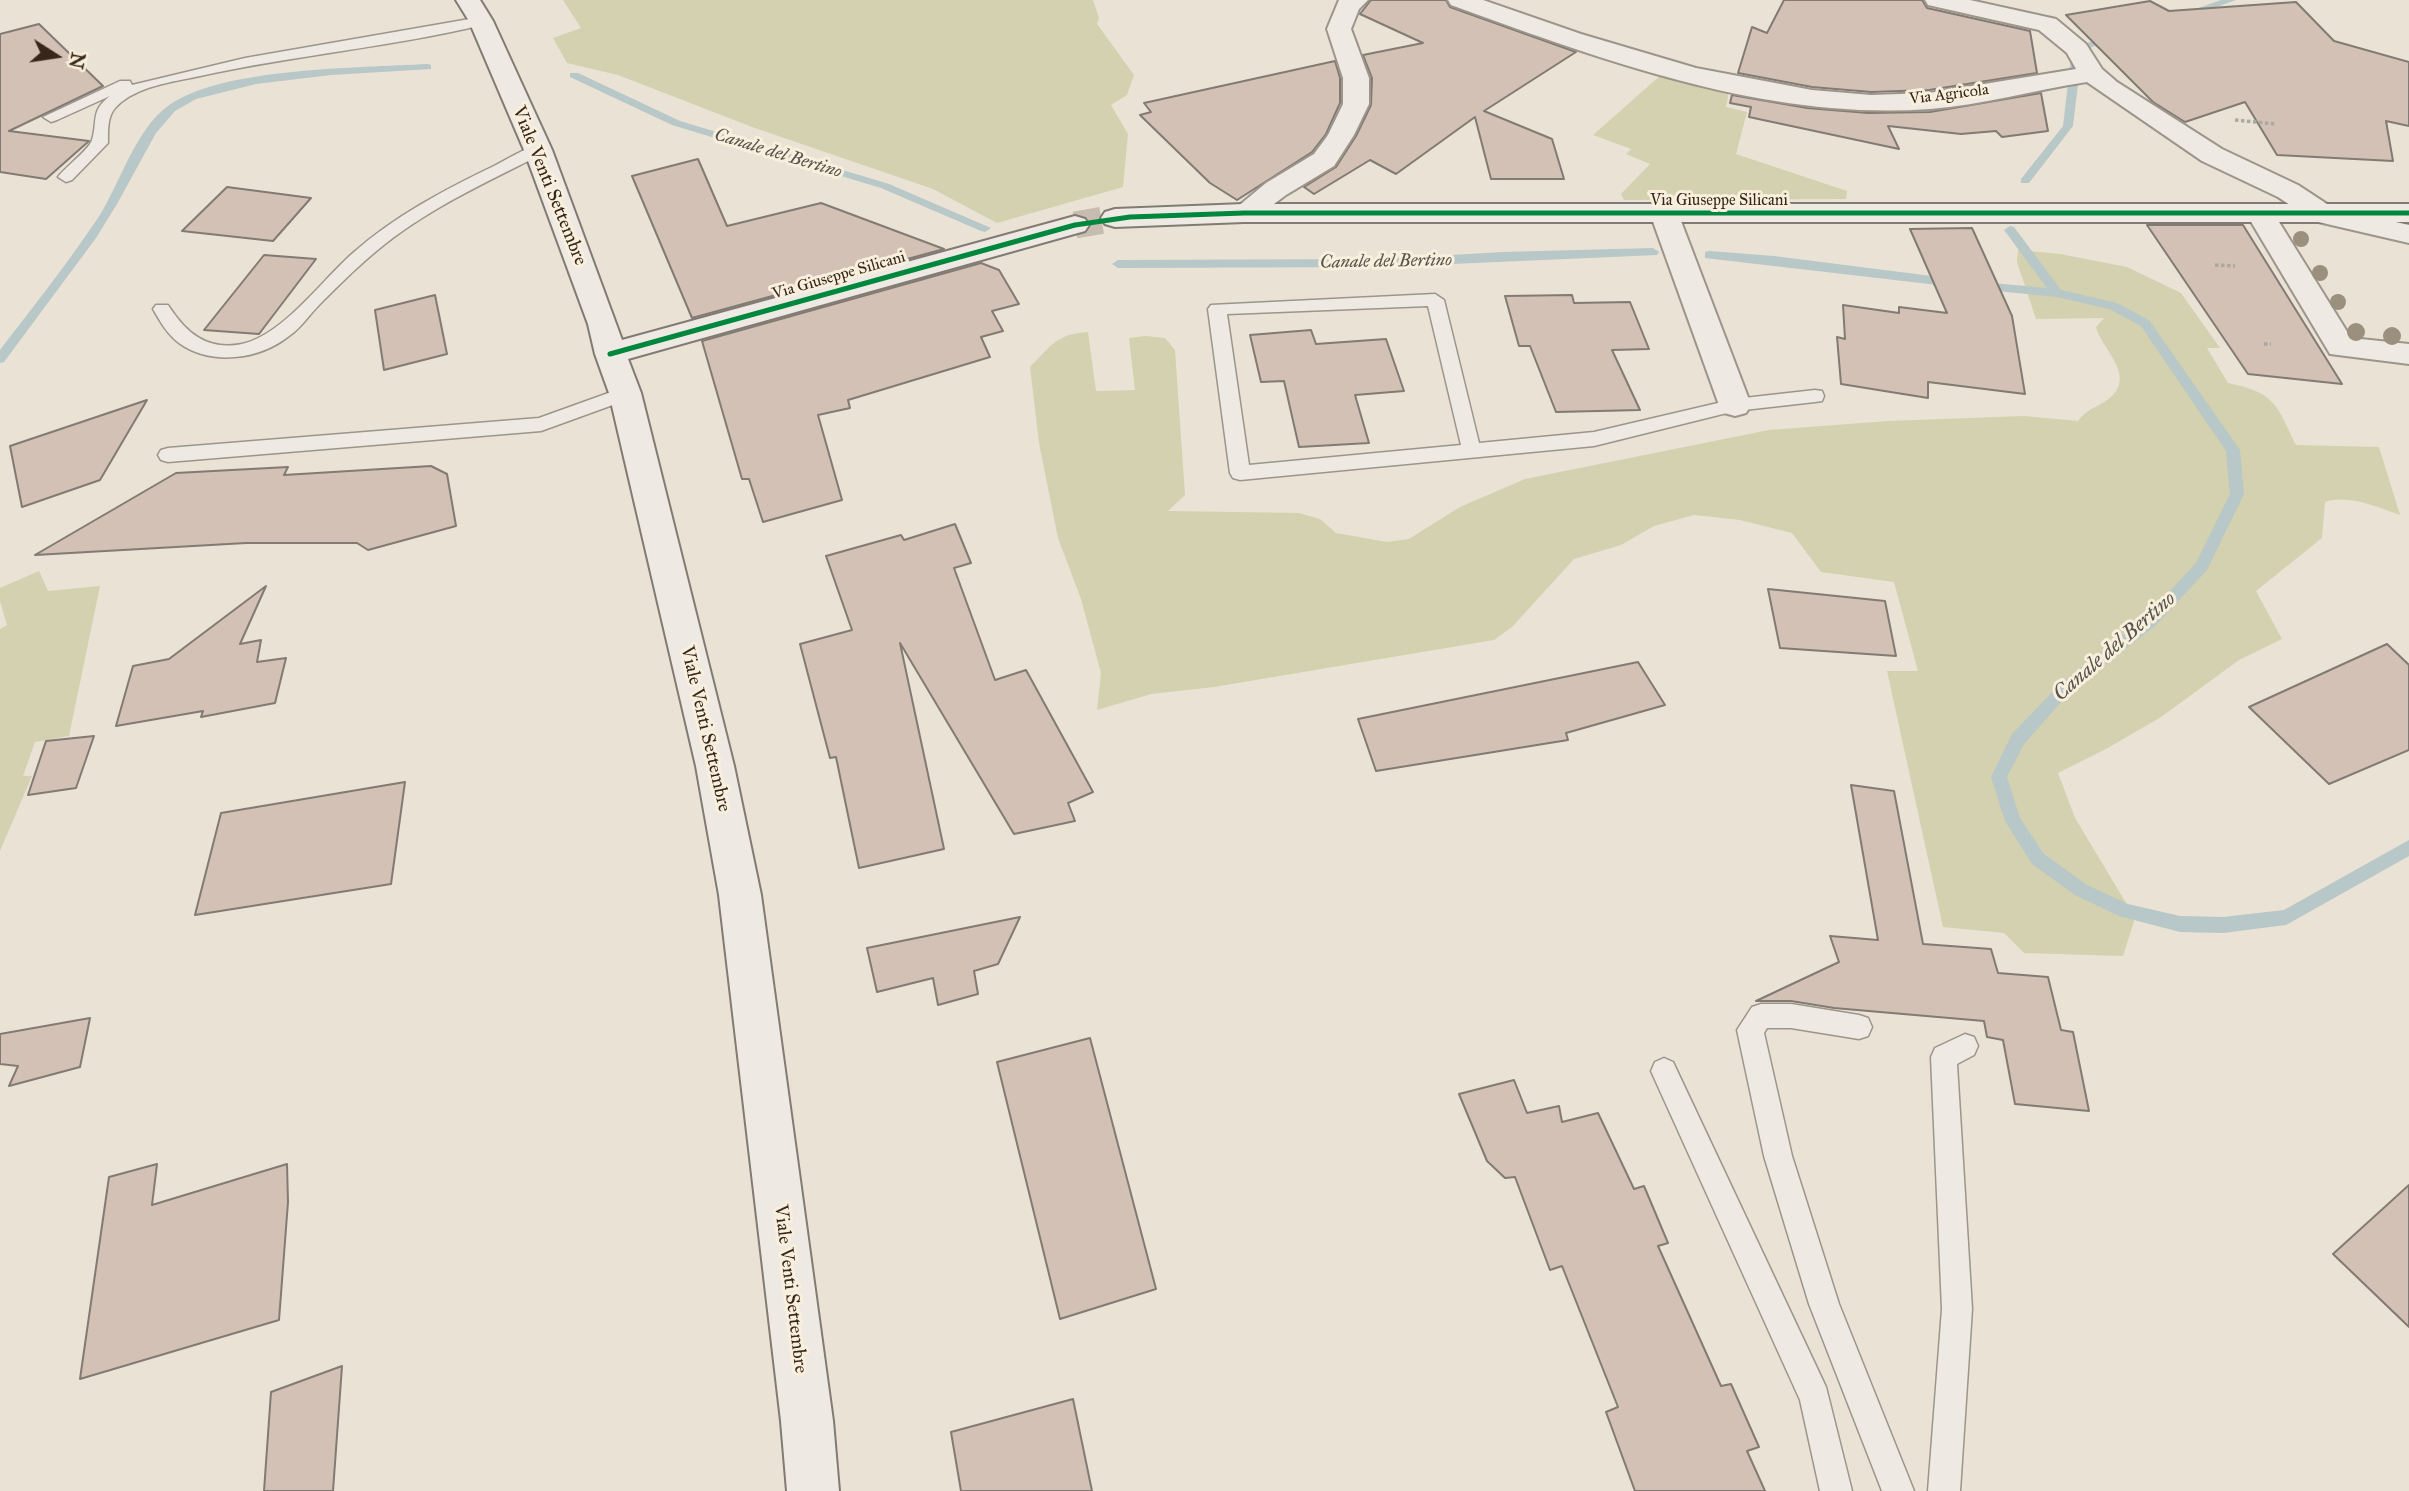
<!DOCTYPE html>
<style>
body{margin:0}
#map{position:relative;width:2409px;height:1491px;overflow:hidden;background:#eae2d4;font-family:"IM FELL Great Primer",serif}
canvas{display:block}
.north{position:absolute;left:21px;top:21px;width:70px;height:70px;-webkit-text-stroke:5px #f8efdd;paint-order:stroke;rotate:102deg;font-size:19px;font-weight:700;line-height:28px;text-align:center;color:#372619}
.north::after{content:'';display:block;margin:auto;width:24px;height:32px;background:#372619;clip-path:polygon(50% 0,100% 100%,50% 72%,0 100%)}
</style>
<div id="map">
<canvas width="2409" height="1491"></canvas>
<div class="north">N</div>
</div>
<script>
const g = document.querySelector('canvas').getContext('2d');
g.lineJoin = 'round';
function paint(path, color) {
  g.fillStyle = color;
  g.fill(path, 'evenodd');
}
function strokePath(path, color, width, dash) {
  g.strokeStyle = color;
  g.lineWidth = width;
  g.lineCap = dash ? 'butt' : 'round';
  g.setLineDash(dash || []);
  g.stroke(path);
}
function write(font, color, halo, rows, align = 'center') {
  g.font = font + ' "IM FELL Great Primer",serif';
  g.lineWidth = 6;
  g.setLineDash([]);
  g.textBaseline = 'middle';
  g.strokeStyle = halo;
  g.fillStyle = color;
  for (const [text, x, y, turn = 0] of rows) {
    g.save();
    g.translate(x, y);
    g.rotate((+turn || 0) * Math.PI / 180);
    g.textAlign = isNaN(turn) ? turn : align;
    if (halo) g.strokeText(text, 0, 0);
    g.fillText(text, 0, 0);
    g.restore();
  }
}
paint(new Path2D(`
 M 563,0 L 1093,0 L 1099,18 L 1097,24 L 1134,75 L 1127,95 L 1111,105 L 1128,134 L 1123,187 L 997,223 L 933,189 L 752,127 L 618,75 L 567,63 L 553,38 L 581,28 Z
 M 1662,74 L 1729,91 L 1726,107 L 1747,112 L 1736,154 L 1847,191 L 1846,199 L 1624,200 L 1621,194 L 1650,164 L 1626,154 L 1631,149 L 1593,135 Z
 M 2018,250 L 2060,254 L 2127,267 L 2181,293 L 2220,348 L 2207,348 L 2228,383 C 2276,393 2276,404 2296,445 L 2379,447 L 2400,515 C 2377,507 2349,494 2325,502 L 2322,538 L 2256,591 L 2282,639 L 2239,660 L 2161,717 L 2106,749 L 2058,773 L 2075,818 L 2135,918 L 2123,956 L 2024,953 L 2004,933 L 1943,927 L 1887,671 L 1918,671 L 1894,582 L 1821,572 L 1792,533 L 1740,520 L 1694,515 L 1654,526 L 1621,545 L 1574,559 L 1512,627 L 1494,640 L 1214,687 L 1151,694 L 1097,710 L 1101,673 L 1081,599 L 1058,538 L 1039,443 L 1030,367 C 1051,346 1056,334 1088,332 L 1096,391 L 1135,390 L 1129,338 L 1145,336 L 1165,338 L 1175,350 L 1185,495 L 1168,511 L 1299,513 L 1320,519 L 1336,533 L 1387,542 L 1409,539 L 1460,507 L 1525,479 L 1769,430 L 1888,421 L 2024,416 L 2078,421 C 2090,406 2101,407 2113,395 C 2134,373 2101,348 2096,327 L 2104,318 L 2036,319 L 2017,262 Z
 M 39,571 L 48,591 L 100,586 L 69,736 L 35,742 L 23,776 L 32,776 L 0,851 L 0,629 L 7,625 L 0,601 L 0,588 Z`), '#d3d1b0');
paint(new Path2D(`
 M 2221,0 L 2236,0 L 2188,17 L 2179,15 Z
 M 2108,35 L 2117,37 L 2082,51 L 2073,126 L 2029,183 L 2021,183 L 2021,179 L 2063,126 L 2072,49 Z
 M 427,64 L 431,65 L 431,69 L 331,75 L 256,84 L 196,99 L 175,111 L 156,133 L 117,204 L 96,238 L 4,362 L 0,363 L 0,350 C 33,307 67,264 98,218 C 120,184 135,130 168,106 C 221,67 360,68 427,64 Z
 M 570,73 L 578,73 L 680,121 L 889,184 L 991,228 L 985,232 L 981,231 L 881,188 L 672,125 L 570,77 Z
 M 2010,226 L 2014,227 L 2061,290 L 2117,303 L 2149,320 L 2240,450 L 2244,494 L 2207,570 L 2155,626 L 2070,692 L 2024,744 L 2007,777 L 2020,818 L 2044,854 L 2087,885 L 2128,904 L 2180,916 L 2223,917 L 2284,910 L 2409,840 L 2409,856 L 2286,925 L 2223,933 L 2180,932 L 2119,916 L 2075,895 L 2032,864 L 2005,821 L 1991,777 L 2012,734 L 2060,684 L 2145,618 L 2196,563 L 2230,494 L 2226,451 L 2141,326 L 2109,309 L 2057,297 L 1976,289 L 1974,286 L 1980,282 L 2047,288 L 2004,230 Z
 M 1653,248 L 1659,252 L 1657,255 L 1383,267 L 1118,268 L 1112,264 L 1118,260 L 1383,259 L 1503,252 Z
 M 1709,251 L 1774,256 L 1955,279 L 1961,283 L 1955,287 L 1705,258 L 1705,252 Z`), '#b8c7c7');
const building = new Path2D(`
 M 1371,0 L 1446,0 L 1450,7 L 1576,52 L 1484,111 L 1552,139 L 1564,179 L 1491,179 L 1475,117 L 1396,174 L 1370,160 L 1314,194 L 1304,187 L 1336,167 L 1356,136 L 1371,105 L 1372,78 L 1363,55 L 1423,43 L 1360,14 Z
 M 1784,0 L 1922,0 L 1927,8 L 2030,31 L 2037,73 L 1929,90 L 1871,92 L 1812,87 L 1738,73 L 1752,27 L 1767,33 Z
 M 2150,1 L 2169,11 L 2296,2 L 2334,41 L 2409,62 L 2409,126 L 2386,121 L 2393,161 L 2277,155 L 2245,102 L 2185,122 L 2153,102 L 2066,15 Z
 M 39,24 L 103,86 L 9,131 L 89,141 L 46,179 L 0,172 L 0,34 Z
 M 1335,61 L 1340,78 L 1340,103 L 1326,134 L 1312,152 L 1237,200 L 1210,183 L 1140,115 L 1151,112 L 1144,103 Z
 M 2041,93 L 2048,131 L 2002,137 L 1996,131 L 1961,134 L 1888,126 L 1899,149 L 1749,117 L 1751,107 L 1730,103 L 1732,95 L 1807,108 L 1868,113 L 1930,112 Z
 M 698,159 L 727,226 L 821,203 L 944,249 L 692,318 L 632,176 Z
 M 227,187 L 311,198 L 273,241 L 182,231 Z
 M 2147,225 L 2243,225 L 2342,384 L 2248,374 Z
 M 1972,228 L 2012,316 L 2025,394 L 1928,382 L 1928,398 L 1841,384 L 1837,337 L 1845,339 L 1843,305 L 1899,313 L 1899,307 L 1947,313 L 1910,229 Z
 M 264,255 L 316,259 L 259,334 L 204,330 Z
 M 981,263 L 999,270 L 1019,304 L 992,311 L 1003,331 L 981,337 L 990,357 L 848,400 L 850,408 L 818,415 L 842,500 L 763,522 L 749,479 L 742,479 L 702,341 Z
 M 435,295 L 447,354 L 384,370 L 375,310 Z
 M 1572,295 L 1574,303 L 1630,302 L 1649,349 L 1612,350 L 1640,410 L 1556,412 L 1530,346 L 1519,346 L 1505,296 Z
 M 1311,330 L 1316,344 L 1386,339 L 1404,391 L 1355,395 L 1369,443 L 1299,447 L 1284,381 L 1261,382 L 1250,335 Z
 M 147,400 L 100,480 L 22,507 L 10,446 Z
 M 431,466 L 447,474 L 456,526 L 368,550 L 357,543 L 246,543 L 35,555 L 176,473 L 288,467 L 284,475 Z
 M 955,524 L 971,563 L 954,568 L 995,680 L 1026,670 L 1093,792 L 1068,803 L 1075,821 L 1014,834 L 900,643 L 944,849 L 859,868 L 836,757 L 830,758 L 800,644 L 852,630 L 826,556 L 901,535 L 904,540 Z
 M 266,586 L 240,644 L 261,640 L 257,662 L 286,658 L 275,703 L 201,717 L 203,711 L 116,726 L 133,666 L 169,659 Z
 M 1768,589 L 1885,601 L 1896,656 L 1780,648 Z
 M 2387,644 L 2409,665 L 2409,750 L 2329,784 L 2249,707 Z
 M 1638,662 L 1665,705 L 1566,733 L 1568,740 L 1376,771 L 1358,719 Z
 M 94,736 L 76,788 L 28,795 L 46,741 Z
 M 405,782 L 391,884 L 195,915 L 221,813 Z
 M 1851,785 L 1894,791 L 1923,944 L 1991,949 L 1998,973 L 2048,977 L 2061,1030 L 2073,1032 L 2089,1111 L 2015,1104 L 2003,1040 L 1987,1037 L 1984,1021 L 1834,1008 L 1791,1001 L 1756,1001 L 1839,962 L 1830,936 L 1878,940 Z
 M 1020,917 L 998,964 L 974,971 L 978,994 L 938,1005 L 933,978 L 877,992 L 867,948 Z
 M 90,1018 L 80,1067 L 9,1086 L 18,1066 L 0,1064 L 0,1034 Z
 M 1090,1038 L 1156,1289 L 1060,1319 L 997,1062 Z
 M 1514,1080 L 1527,1113 L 1559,1106 L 1562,1122 L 1598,1113 L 1634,1189 L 1644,1186 L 1668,1243 L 1658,1246 L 1721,1386 L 1731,1384 L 1759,1447 L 1747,1451 L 1765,1491 L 1635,1491 L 1606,1412 L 1618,1407 L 1562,1266 L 1550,1270 L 1515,1177 L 1505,1178 L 1487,1161 L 1459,1094 Z
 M 157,1164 L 152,1205 L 287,1164 L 288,1202 L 279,1320 L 80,1379 L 109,1177 Z
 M 2409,1185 L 2409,1327 L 2333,1254 Z
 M 342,1366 L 333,1491 L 264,1491 L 271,1392 Z
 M 1073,1399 L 1092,1491 L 961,1491 L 951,1432 Z`);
paint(building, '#d3c1b5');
strokePath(building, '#827b73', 2);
strokePath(new Path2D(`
 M 1075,225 L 1115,218`), '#c6bcaf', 27, [27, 14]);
const lane = new Path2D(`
 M 481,17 L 488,21 L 486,24 C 393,47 295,55 200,76 C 173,82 136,86 116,107 C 107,116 108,131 108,143 L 72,180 L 66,182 L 58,177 C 65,167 89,150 92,140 C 98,121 90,111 110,96 L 57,120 L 51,122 L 43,117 L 120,81 L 130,81 L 132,85 L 245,58 Z
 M 538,145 L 544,147 L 546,150 L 544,153 C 493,179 440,203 394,237 C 367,257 343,281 319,305 C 309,315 301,328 289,336 C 259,360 211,366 179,343 C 167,334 160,321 153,309 L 156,305 L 168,305 C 186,333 207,351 242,344 C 283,335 322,280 353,253 C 395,216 444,190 494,166 C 508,159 523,149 538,145 Z
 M 1435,294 L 1444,300 L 1479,443 L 1594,432 L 1735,399 L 1815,390 L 1822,391 L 1824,396 L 1822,401 L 1815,402 L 1735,411 L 1594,446 L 1240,480 L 1233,478 L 1230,473 L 1208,309 L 1211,305 ZM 1428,306 L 1461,445 L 1249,465 L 1227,314 Z
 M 625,387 L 632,388 L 634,393 L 632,398 L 541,431 L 168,462 L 161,460 L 158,455 L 161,450 L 168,448 L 539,418 Z
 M 1761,1004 L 1791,1004 L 1859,1015 L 1868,1018 L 1872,1027 L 1868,1036 L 1859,1039 L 1791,1028 L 1767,1028 L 1764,1033 L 1792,1156 L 1839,1304 L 1914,1491 L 1882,1491 L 1809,1304 L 1764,1156 L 1737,1030 L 1752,1007 Z
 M 1965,1034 L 1974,1037 L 1978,1046 L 1974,1055 L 1957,1064 L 1972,1309 L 1960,1491 L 1928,1491 L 1942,1309 L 1931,1057 L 1935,1048 Z
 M 1664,1058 L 1673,1062 L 1826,1387 L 1852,1491 L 1820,1491 L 1800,1400 L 1651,1071 L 1655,1062 Z`);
const street = new Path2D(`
 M 1339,0 L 1368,0 L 1359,9 L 1351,29 L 1369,78 L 1369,104 L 1354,135 L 1334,166 L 1286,195 L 1254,219 L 1244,222 L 1234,219 L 1230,213 L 1266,183 L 1314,154 L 1328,135 L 1343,104 L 1343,78 L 1327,29 Z
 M 1448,0 L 1483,0 L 1581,34 L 1696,68 L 1812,90 L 1871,95 L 1929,93 L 2076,69 L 2067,53 L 2039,30 L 1928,5 L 1925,0 L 1970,0 L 2056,19 L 2086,44 L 2102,69 L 2117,82 L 2222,149 L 2298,185 L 2333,208 L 2409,225 L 2409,243 L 2314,221 L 2278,197 L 2202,161 L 2087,82 C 2034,90 1983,105 1930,109 C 1766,121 1603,60 1451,5 Z
 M 2261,206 L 2271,209 L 2351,338 L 2409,344 L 2409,364 L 2330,354 L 2247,215 L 2251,209 Z
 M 1665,207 L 1675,210 L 1679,216 L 1751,405 L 1746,413 L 1735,416 L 1724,413 L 1719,405 L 1651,216 L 1655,210 Z`);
const secondary = new Path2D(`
 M 456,0 L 480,0 L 493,21 L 552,150 L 622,340 L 1075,216 L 1085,219 L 1089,225 L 1085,231 L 628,359 L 641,393 L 734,766 L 761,895 L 833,1421 L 839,1491 L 787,1491 L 781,1421 L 719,895 L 696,766 L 609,393 L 595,354 L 588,324 L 524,150 L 469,21 Z
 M 1244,204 L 2409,204 L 2409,222 L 1244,222 L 1115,227 L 1105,224 L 1101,218 L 1105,212 L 1115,209 Z`);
strokePath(lane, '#9b958b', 3);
strokePath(street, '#9b958b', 4);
strokePath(secondary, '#827b73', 4);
strokePath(new Path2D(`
 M 2235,120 L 2276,124
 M 2215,265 L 2235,266
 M 2264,344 L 2271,344`), '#ada8a1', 3.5, [3.5, 2.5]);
paint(lane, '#eeeae3');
paint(street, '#eeeae3');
paint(secondary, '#eeeae3');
strokePath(new Path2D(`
 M 610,354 L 1075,225 L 1130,217 L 1244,213 L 2409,213`), '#00873e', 5);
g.fillStyle = '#9b907e';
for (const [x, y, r] of [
 [2301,239,8],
 [2320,273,8],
 [2338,302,8],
 [2356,332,9],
 [2392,336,9]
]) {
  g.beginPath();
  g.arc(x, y, r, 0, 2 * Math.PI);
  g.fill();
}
write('16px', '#372619', '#f8efdd', [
 ["Via Agricola",1949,95,-7],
 ["Via Giuseppe Silicani",1719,201],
 ["Via Giuseppe Silicani",839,276,-16]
]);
write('italic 18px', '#57534c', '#f8efdd', [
 ["Canale del Bertino",778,154,17],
 ["Canale del Bertino",1386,262,-1]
]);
write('19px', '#372619', '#f8efdd', [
 ["Viale Venti Settembre",549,186,68],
 ["Viale Venti Settembre",705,729,77],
 ["Viale Venti Settembre",790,1289,83]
]);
write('italic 21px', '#57534c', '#f8efdd', [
 ["Canale del Bertino",2115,647,-41]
]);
</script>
